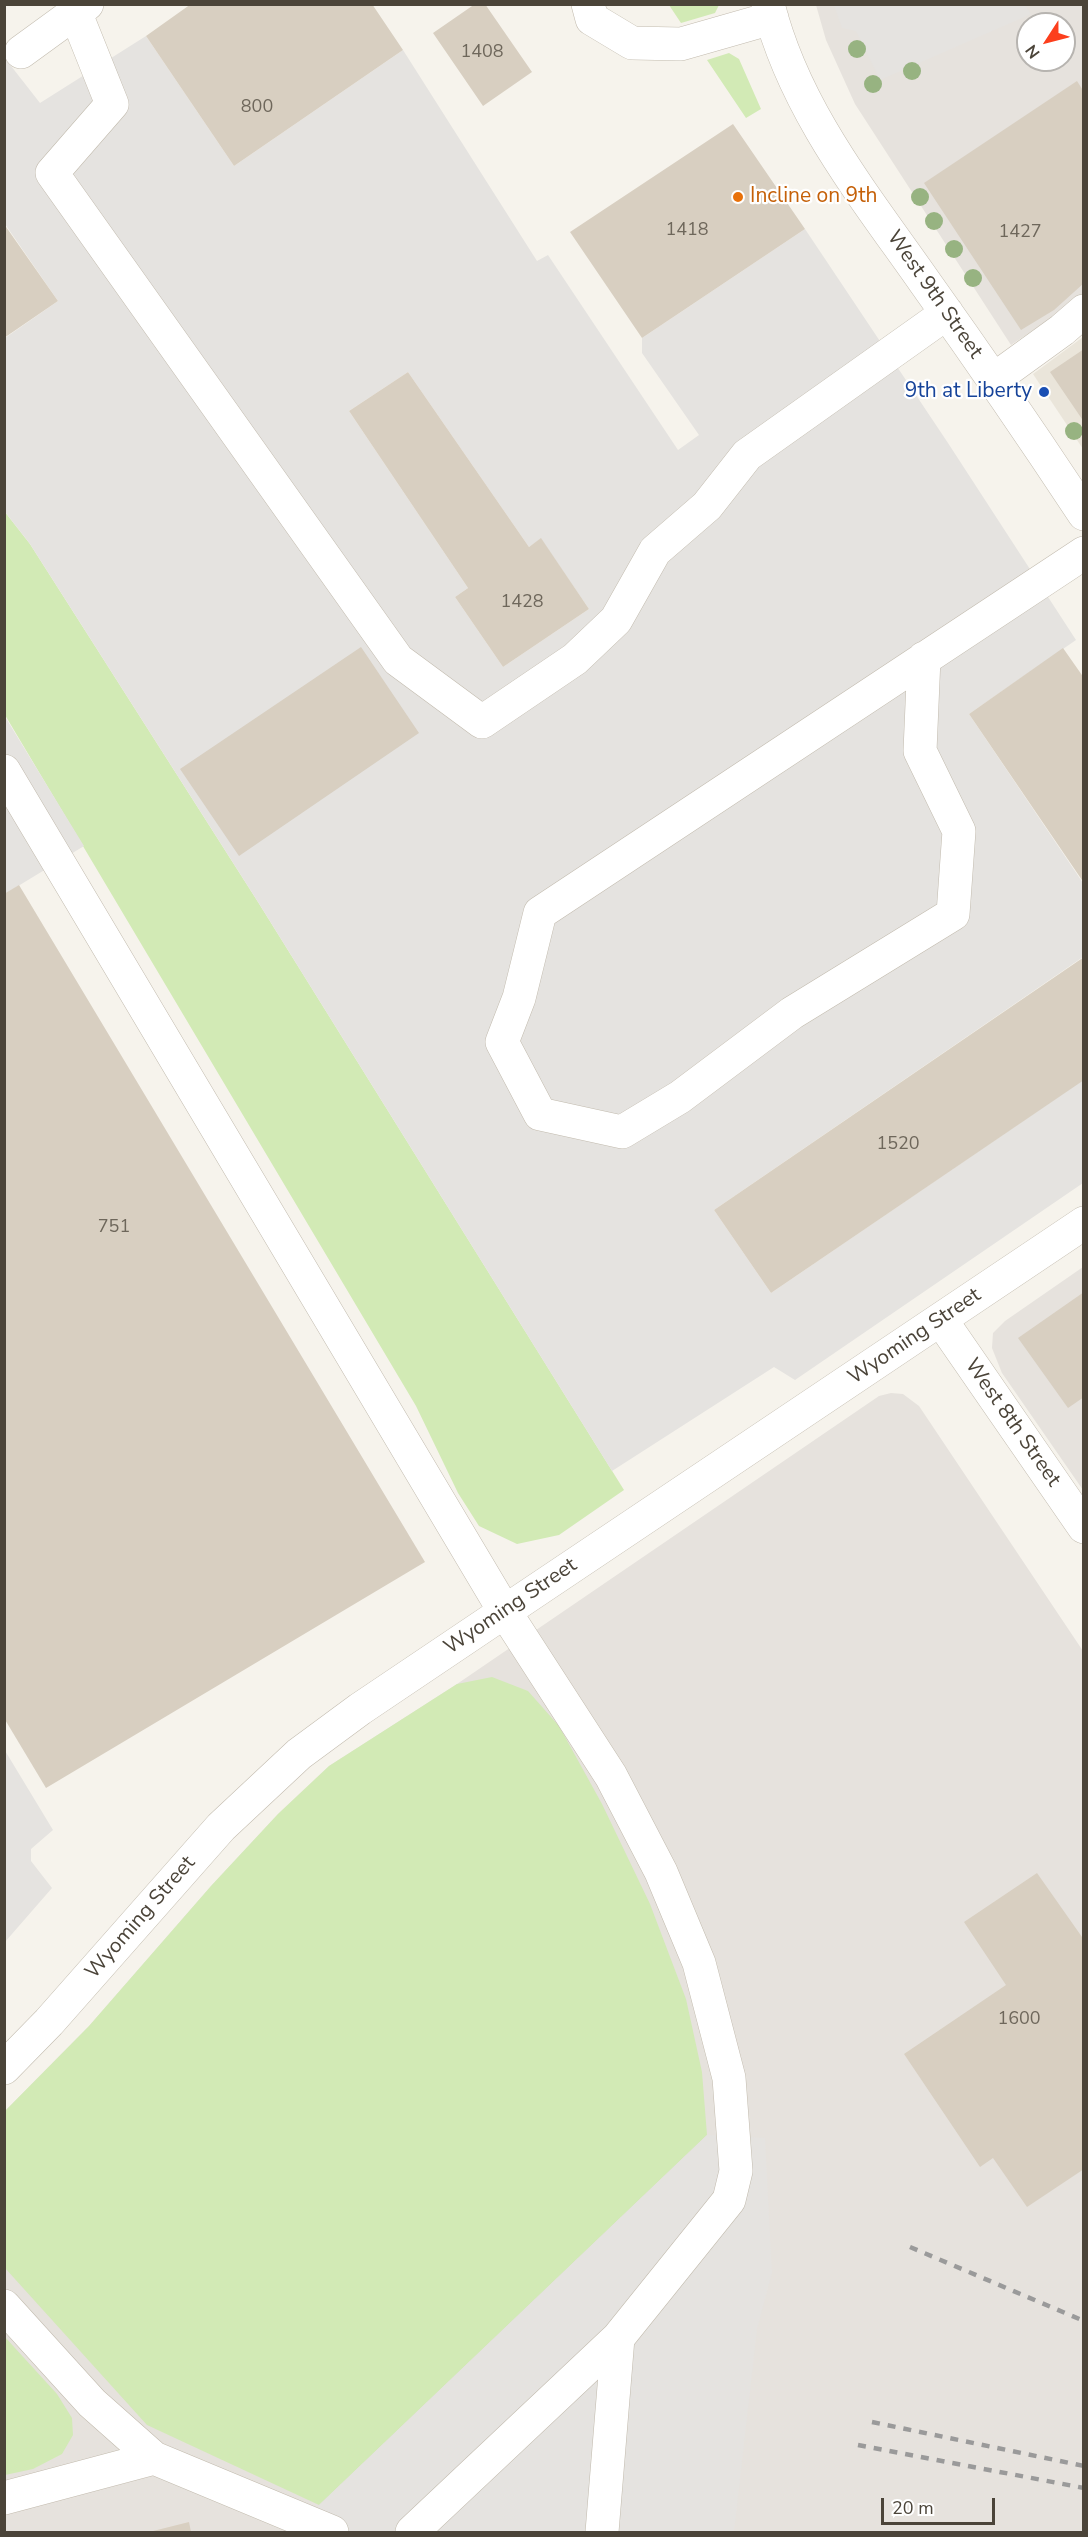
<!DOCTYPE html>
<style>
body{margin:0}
#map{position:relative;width:1088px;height:2537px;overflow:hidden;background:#f6f3ec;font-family:"Nunito Sans",sans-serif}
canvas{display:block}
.frame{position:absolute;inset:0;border:6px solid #4b4439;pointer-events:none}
.north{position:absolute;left:1016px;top:12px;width:60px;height:60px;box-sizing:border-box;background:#fff;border:2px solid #b7b4b0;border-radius:50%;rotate:234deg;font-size:16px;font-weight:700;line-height:24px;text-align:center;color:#4b4439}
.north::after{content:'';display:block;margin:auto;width:21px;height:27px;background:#fc3f1d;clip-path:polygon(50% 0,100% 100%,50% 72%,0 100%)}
.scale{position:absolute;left:881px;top:2498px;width:114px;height:27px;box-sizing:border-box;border:3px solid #4b4439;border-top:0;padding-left:8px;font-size:18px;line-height:21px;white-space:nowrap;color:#4b4439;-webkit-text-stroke:4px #fff;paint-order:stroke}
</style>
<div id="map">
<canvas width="1088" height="2537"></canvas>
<div class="frame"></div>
<div class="north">N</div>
<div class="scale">20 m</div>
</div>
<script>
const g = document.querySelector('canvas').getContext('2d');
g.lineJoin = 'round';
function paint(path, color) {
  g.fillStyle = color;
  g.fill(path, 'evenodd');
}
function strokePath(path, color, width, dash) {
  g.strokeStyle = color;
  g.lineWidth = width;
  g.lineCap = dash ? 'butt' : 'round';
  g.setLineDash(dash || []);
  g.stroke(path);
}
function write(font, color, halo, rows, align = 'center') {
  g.font = font + ' "Nunito Sans",sans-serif';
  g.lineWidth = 4.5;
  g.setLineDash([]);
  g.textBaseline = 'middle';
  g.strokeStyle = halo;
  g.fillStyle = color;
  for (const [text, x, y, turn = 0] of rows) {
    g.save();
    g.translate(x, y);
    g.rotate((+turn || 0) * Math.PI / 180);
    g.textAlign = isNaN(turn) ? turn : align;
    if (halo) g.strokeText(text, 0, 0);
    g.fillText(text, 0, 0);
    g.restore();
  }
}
paint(new Path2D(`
 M 1083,337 L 1083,449 L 1033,374 Z`), '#eae5da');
paint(new Path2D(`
 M 816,5 L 1083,5 L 1084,292 L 1069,306 L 1011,345 L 855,104 L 826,40 ZM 1028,24 L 1064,24 L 1064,60 L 1028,60 Z
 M 1083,1267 L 1083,1490 L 1002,1373 L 992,1348 L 993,1333 L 1005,1321 Z
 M 891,1393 L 903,1394 L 919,1406 L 1083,1651 L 1083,2532 L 5,2532 L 5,2111 L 89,2026 L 211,1886 L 278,1814 L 329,1766 L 457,1684 L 879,1396 Z`), '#e6e2dd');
paint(new Path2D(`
 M 669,5 L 719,5 L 715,13 L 681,23 Z
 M 729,53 L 739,59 L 761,109 L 746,118 L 707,60 Z
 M 5,512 L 30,544 L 258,902 L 624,1490 L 559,1535 L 517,1544 L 479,1526 L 458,1493 L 416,1406 L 5,715 Z
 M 492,1677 L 528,1691 L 559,1726 L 602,1804 L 650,1904 L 686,1999 L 702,2072 L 707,2135 L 319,2505 L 147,2425 L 5,2268 L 5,2111 L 89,2026 L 211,1886 L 278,1814 L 329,1766 L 457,1684 Z
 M 4,2336 L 57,2394 L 72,2418 L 73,2435 L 62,2454 L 33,2469 L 5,2475 Z`), '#d2eab5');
paint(new Path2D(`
 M 834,5 L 1025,5 L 1031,14 L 880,80 L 856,31 L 842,28 Z
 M 146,36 L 234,166 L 403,50 L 537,261 L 548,255 L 678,450 L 699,435 L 642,353 L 642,338 L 805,229 L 948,443 L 1076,640 L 969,714 L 1083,883 L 1083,957 L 714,1210 L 771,1293 L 1083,1080 L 1083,1183 L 795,1380 L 774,1367 L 612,1471 L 258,902 L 30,544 L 5,512 L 5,338 L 58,301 L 5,224 L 4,57 L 40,103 ZM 408,372 L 529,547 L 541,539 L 589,609 L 503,667 L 455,597 L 468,588 L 349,411 Z
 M 4,715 L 84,846 L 5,894 L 4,894 Z
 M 4,1749 L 53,1830 L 31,1849 L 31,1861 L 52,1888 L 5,1942 Z
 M 707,2135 L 765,2138 L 772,2273 L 757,2329 L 734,2532 L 312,2532 L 319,2505 Z`), '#e5e3e0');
paint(new Path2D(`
 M 191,4 L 372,4 L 403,50 L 234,166 L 146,36 Z
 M 475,4 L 485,4 L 532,72 L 483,106 L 433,33 Z
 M 1077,81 L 1084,92 L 1084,283 L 1054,310 L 1021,330 L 924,183 Z
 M 733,124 L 805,229 L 642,338 L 570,232 Z
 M 4,224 L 58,301 L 4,338 Z
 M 1084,349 L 1084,422 L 1050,372 Z
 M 408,372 L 529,547 L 541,538 L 589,609 L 503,667 L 455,597 L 468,588 L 349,411 Z
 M 361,647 L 419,733 L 239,856 L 180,769 Z
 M 1063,648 L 1084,678 L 1084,883 L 969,714 Z
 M 19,885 L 425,1562 L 46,1788 L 4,1718 L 4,894 Z
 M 1084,957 L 1084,1080 L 771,1293 L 714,1210 Z
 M 1084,1292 L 1084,1397 L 1068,1408 L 1018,1338 Z
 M 1037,1873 L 1082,1937 L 1084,1936 L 1084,2169 L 1027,2207 L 993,2158 L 980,2167 L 904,2054 L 1006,1985 L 964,1922 Z
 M 189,2522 L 191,2532 L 149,2532 Z`), '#d8cfc1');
const minor = new Path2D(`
 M 72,4 L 112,104 L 52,173 L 398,660 L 482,722 L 575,659 L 616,620 L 655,551 L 707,506 L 747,455 L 947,313
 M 588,4 L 592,19 L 632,43 L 681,44 L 772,18
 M 768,4 C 794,109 863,194 924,281 C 979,358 1032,435 1084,514
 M 21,52 L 87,4
 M 993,380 L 1062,330 L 1084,311
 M 924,658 L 920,751 L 959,831 L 953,914 L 792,1013 L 680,1097 L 622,1132 L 540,1114 L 502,1042 L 519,998 L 540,913 L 1084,553
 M 4,771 L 505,1612 L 611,1776 L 661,1872 L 699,1963 L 729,2078 L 736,2171 L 729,2200 L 618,2338 L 412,2532
 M 941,1320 L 1084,1527
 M 4,2068 L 49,2022 L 221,1827 L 299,1754 L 360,1709 L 522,1600 L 1084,1223
 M 4,2306 L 92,2403 L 154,2458 L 332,2532
 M 4,2498 L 154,2458
 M 602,2532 L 618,2338`);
strokePath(minor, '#c2bbae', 34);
strokePath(minor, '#fff', 33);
strokePath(new Path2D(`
 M 910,2247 L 1084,2321
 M 872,2422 L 1084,2466
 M 858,2445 L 1084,2488`), '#9a9a9a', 4.5, [8, 8]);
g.fillStyle = '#97b381';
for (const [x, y] of [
 [857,49],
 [912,71],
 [873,84],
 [920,197],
 [934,221],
 [954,249],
 [973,278],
 [1074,431]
]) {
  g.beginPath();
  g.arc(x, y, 9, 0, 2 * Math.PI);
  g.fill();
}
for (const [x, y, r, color] of [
 [738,197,6,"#e8710a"],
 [1044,392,6,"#1a4fb4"]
]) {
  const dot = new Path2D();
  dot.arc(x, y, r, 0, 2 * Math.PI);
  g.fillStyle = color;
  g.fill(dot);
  strokePath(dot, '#fff', 2);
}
write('18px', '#6e675b', null, [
 ["1408",482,53],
 ["800",257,108],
 ["1418",687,231],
 ["1427",1020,233],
 ["1428",522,603],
 ["1520",898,1145],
 ["751",114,1228],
 ["1600",1019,2020]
]);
write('21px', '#c56008', '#fff', [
 ["Incline on 9th",750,197]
], 'left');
write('21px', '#4b4439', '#fff', [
 ["West 9th Street",934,295,55],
 ["Wyoming Street",915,1337,-34],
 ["West 8th Street",1012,1423,55],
 ["Wyoming Street",511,1607,-34],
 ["Wyoming Street",141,1918,-49]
]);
write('21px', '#164399', '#fff', [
 ["9th at Liberty",1032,392]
], 'right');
</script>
